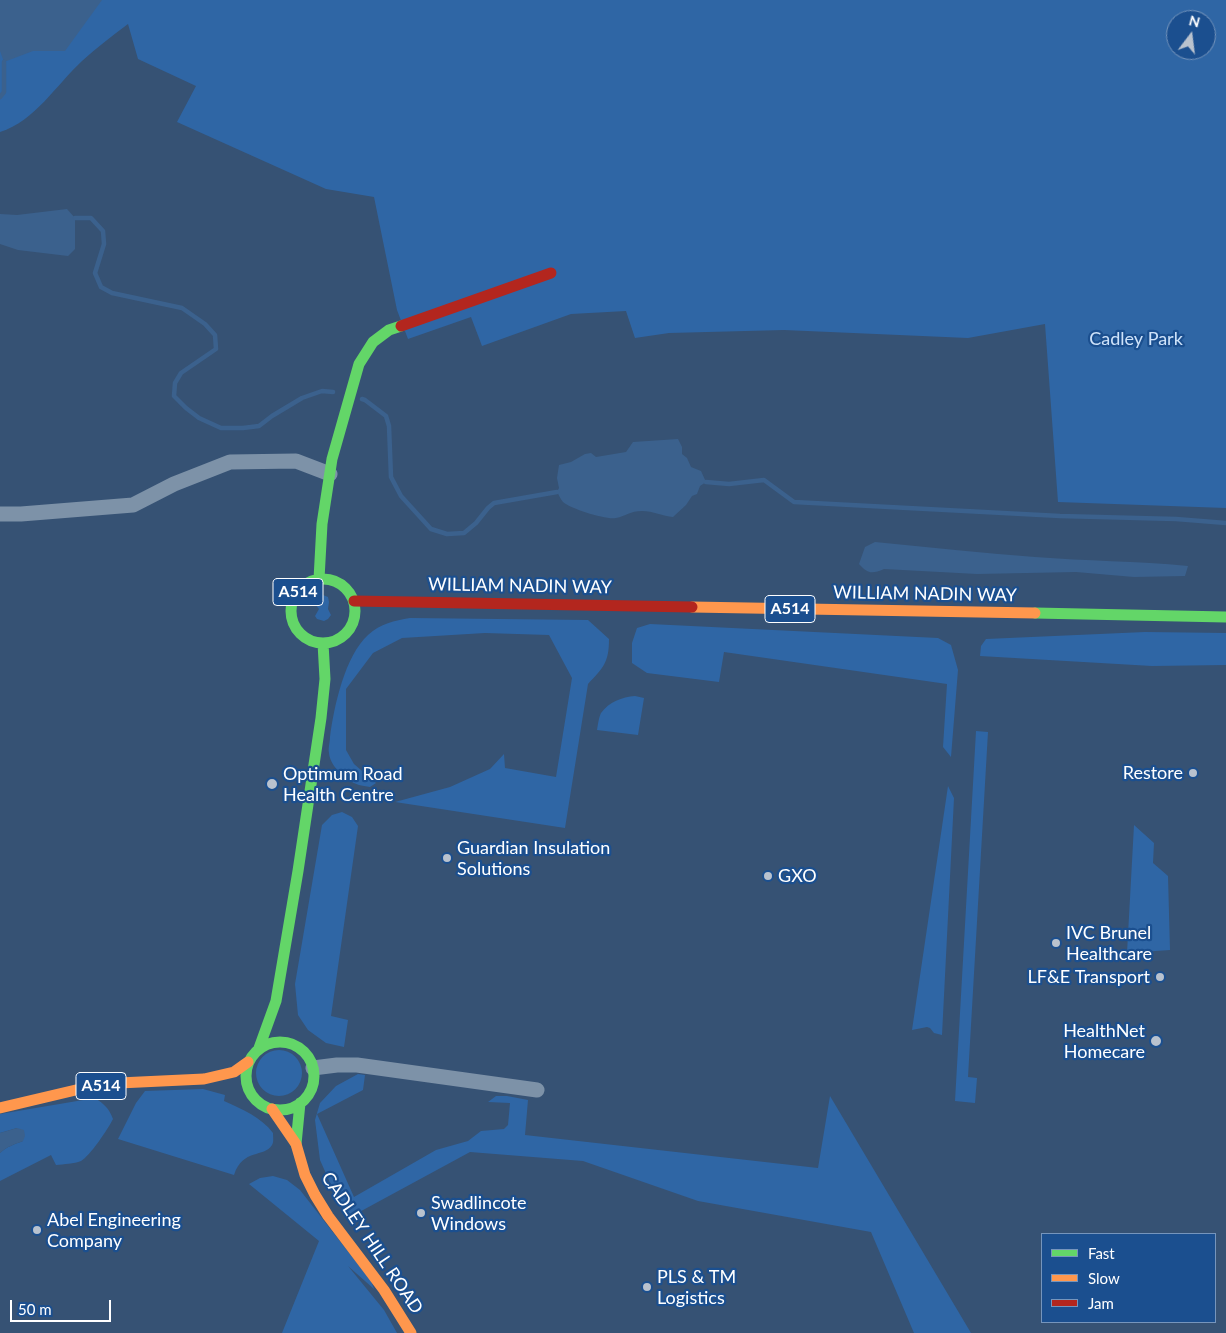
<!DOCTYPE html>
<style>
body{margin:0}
#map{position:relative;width:1226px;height:1333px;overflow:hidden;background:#365274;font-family:Lato,sans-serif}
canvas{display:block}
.legend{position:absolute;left:1041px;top:1233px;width:175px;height:90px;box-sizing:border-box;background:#1b4f8f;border:1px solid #7695bc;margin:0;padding:6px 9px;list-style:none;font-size:15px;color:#fff}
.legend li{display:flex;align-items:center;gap:10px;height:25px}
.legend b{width:25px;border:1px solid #7695bc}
.north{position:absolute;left:1166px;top:10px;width:50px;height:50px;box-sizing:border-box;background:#1b4f8f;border:1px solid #7695bc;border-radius:50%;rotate:15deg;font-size:14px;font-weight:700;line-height:20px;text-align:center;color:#fff}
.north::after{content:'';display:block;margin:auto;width:18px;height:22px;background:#b9c2ce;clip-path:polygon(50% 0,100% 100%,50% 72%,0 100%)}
.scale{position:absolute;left:10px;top:1300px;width:101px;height:22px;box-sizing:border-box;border:2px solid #fff;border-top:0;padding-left:6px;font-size:15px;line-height:18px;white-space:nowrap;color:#fff;-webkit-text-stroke:4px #1b4f8f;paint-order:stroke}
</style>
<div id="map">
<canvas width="1226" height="1333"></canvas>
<ul class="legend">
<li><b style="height:6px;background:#63d668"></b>Fast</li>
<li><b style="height:6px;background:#ff974d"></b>Slow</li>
<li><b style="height:6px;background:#b3261e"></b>Jam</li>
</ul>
<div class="north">N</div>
<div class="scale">50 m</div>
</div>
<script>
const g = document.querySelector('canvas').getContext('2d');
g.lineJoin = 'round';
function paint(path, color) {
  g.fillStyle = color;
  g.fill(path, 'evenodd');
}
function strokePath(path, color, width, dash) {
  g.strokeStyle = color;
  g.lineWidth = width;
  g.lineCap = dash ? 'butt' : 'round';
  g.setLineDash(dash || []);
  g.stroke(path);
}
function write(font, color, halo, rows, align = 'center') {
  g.font = font + ' Lato,sans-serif';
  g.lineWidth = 4.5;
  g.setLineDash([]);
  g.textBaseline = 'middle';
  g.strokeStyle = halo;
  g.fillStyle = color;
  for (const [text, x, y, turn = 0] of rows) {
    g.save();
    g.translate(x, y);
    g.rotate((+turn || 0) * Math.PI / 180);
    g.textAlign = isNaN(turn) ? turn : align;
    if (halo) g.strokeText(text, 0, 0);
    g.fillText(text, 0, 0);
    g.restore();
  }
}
paint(new Path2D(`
 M 0,0 L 1226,0 L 1226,508 L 1058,502 L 1045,324 L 968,338 L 784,330 L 669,333 L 635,338 L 626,311 L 571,314 L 482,346 L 471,317 L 408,339 L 397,310 L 374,197 L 326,189 L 177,122 L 196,86 L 138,59 L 128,24 C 112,36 96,48 82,61 C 56,85 35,121 0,132 ZM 1176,20 L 1206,20 L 1206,50 L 1176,50 Z
 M 320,595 L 323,595 L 328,597 L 329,602 L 328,609 L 331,615 L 328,619 L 324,621 L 317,619 L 315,616 L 319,609 L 314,603 L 314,600 Z
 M 410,618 L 588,620 L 609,639 C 609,663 603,668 588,684 L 565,828 L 395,802 L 450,787 L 490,769 L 504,754 L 505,768 L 556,777 L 572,678 L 549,635 L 485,633 L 402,638 L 373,653 L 346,689 L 346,750 L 354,764 L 376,783 L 370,787 C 366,786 362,786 359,785 C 346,781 330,766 329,753 C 328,748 330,742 330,737 C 334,706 345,656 368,635 C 381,623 394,621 410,618 Z
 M 650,624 L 938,638 L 951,645 L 958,670 L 951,757 L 943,747 L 947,684 L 724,652 L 719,682 L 647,673 L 632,663 L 632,643 L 637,628 Z
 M 1145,632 L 1226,633 L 1226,665 L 1152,666 L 980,656 L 981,646 L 986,639 Z
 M 635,696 L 644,698 L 638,735 L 597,730 C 598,724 599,717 601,713 C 609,702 622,697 635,696 Z
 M 976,731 L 988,732 L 968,1077 L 977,1078 L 975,1103 L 955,1101 Z
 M 948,786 L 954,798 L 942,1035 L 934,1033 L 930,1028 L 927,1027 L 912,1030 Z
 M 342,812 L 352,817 L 358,826 L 331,1016 L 348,1020 L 344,1047 L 326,1043 L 308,1030 L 298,1015 L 295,984 L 322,825 L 332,815 Z
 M 1134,825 L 1154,843 L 1153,863 L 1168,876 L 1170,950 L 1127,953 Z
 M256 1073a23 23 0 1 1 46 0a23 23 0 1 1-46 0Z
 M 358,1074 L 365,1075 L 363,1090 L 317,1114 L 354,1197 L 436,1150 L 468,1141 L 481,1131 L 504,1129 L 508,1125 L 510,1103 L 488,1102 L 496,1096 L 507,1096 L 528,1100 L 525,1135 L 818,1168 L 830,1096 L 971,1333 L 914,1333 L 871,1232 L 698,1201 L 583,1161 L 470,1152 L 352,1216 L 339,1203 L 320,1160 L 315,1120 L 320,1103 L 336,1086 Z
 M 203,1089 L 225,1095 L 224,1101 C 242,1109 261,1117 273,1133 C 273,1137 274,1142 272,1145 C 264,1158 243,1148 234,1175 L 118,1139 L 136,1103 L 145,1091 Z
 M 95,1098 C 104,1104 109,1108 113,1119 C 108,1129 90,1156 81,1161 C 74,1164 64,1164 56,1165 L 51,1155 L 0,1181 L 0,1153 C 6,1147 15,1144 23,1141 L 17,1128 L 0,1133 L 0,1114 Z
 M 273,1176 L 287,1180 L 300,1190 L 371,1281 L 374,1289 L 348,1266 L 384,1310 L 397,1333 L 282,1333 L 319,1241 L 249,1184 L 260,1178 Z`), '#2f66a5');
paint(new Path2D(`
 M 0,0 L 102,0 L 65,51 L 33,51 L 4,62 L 0,51 Z
 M 67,209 L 75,218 L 75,249 L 68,256 L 18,250 L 0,244 L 0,214 L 17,215 Z
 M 678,439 L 682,447 L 682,454 L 687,458 L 691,467 L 701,471 L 706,482 L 700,486 L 697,494 L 692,496 L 686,505 L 673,517 C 663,516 653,511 642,511 C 630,511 626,516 616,518 C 606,520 571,509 563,502 C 561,500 559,495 557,492 L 559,488 L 557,478 L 559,465 L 571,462 L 585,454 L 591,453 L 596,457 L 626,452 L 633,442 Z
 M 875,542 C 929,547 982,553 1035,557 C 1086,561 1137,561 1188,566 L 1185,576 L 1134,577 L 1076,572 L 977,574 L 884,569 C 872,574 868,574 859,564 L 865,547 Z
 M 17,1128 L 24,1130 L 25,1136 L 23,1141 C 15,1144 6,1147 0,1153 L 0,1133 Z`), '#3b618d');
strokePath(new Path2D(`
 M 0,97 L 4,92 L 4,62
 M 75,218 L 91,218 L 103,231 L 104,244 L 95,273 L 101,287 L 112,293 L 182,308 L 205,324 L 215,335 L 216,349 L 181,373 L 175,383 L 174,396 L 186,408 L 199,418 L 221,428 L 243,428 L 259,426 L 272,416 L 302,398 L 322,391 L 333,392
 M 362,399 L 365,400 L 386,416 L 389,426 L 391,477 L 401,496 L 431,529 L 447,534 L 464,533 L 476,523 L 488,508 L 494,503 L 557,492
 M 706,482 L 729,484 L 764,480 L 794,502 L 1060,516 L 1176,519 L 1226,523`), '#3b618d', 4.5);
strokePath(new Path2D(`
 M 0,514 L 21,514 L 133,505 L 174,484 L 230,462 L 296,461 L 330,474
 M 313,1068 L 337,1065 L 357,1065 L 537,1090`), '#7d92a8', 15);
strokePath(new Path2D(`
 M 319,579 L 322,524 L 332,459 L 359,364 L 373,342 L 389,330 L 401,326
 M291 611a32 32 0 1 1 64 0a32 32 0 1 1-64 0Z
 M 1035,613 L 1226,617
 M246 1076a34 34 0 1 1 68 0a34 34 0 1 1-68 0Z
 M 259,1048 L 276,1001 L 298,871 L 321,718 L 325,679 L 323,643
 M 296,1144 L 300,1103`), '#63d668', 11);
strokePath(new Path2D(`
 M 692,607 L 1035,613
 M 0,1108 L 80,1089 L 119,1083 L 204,1079 L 234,1072 L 248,1062
 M 272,1109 L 296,1144 L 305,1175 L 315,1195 L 328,1216 L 384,1290 L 411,1333`), '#ff974d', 11);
strokePath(new Path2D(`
 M 401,326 L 551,273
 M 354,601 L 692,607`), '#b3261e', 11);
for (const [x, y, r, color] of [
 [1193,773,5,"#b9c2ce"],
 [272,784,6,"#b9c2ce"],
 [447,858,5,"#b9c2ce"],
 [768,876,5,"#b9c2ce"],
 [1056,943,5,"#b9c2ce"],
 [1160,977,5,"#b9c2ce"],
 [1156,1041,6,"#b9c2ce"],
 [421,1213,5,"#b9c2ce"],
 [37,1230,5,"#b9c2ce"],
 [647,1287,5,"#b9c2ce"]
]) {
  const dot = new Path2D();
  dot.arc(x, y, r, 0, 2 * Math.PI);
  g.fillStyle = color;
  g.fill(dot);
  strokePath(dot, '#1b4f8f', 2);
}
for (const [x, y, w] of [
 [298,592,50],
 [790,609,50],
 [101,1086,50]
]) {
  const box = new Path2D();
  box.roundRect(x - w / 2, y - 13.5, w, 27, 4);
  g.fillStyle = '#1b4f8f';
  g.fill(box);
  strokePath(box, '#fff', 1);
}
write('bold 16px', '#fff', null, [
 ["A514",298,592],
 ["A514",790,609],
 ["A514",101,1086]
]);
write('18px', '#cfe3fa', '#1b4f8f', [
 ["Cadley Park",1136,339]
]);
write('18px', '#fff', '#1b4f8f', [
 ["WILLIAM NADIN WAY",520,586,1],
 ["WILLIAM NADIN WAY",925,594,1],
 ["CADLEY HILL ROAD",372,1243,56]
]);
write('18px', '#fff', '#1b4f8f', [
 ["Restore",1183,773,"right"],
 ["Optimum Road",283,774],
 ["Health Centre",283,795],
 ["Guardian Insulation",457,848],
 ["Solutions",457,869],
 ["GXO",778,876],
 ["IVC Brunel",1066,933],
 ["Healthcare",1066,954],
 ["LF&E Transport",1150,977,"right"],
 ["HealthNet",1145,1031,"right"],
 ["Homecare",1145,1052,"right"],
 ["Swadlincote",431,1203],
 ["Windows",431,1224],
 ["Abel Engineering",47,1220],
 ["Company",47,1241],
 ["PLS & TM",657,1277],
 ["Logistics",657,1298]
], 'left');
</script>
